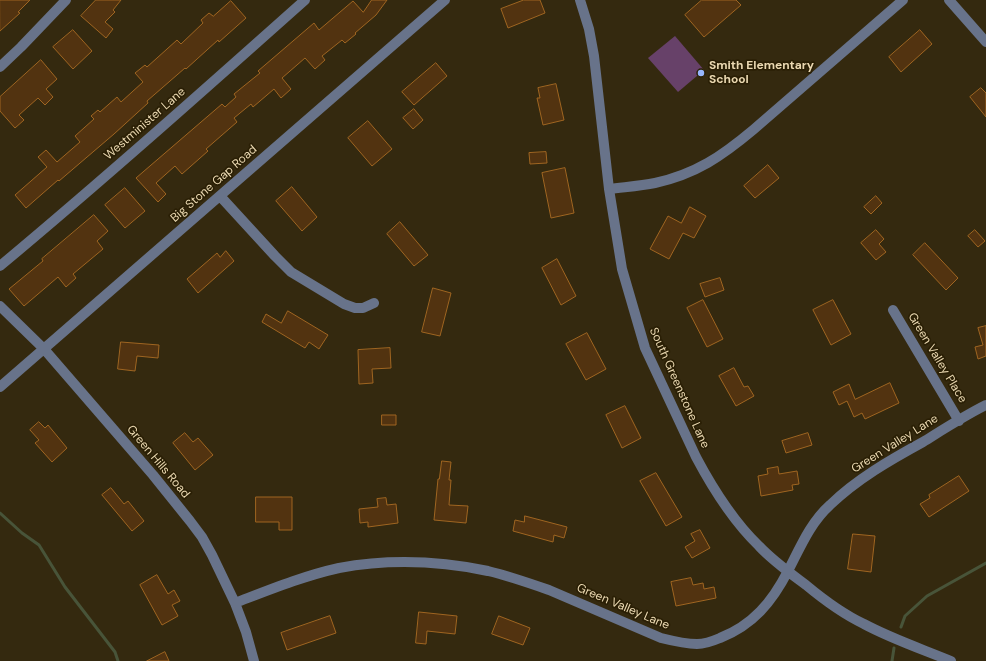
<!DOCTYPE html>
<style>
body{margin:0}
canvas{display:block;background:#34290f}
</style>
<canvas width="986" height="661"></canvas>
<script>
const g = document.querySelector('canvas').getContext('2d');
g.lineJoin = 'round';
function paint(path, color) {
  g.fillStyle = color;
  g.fill(path, 'evenodd');
}
function strokePath(path, color, width, dash) {
  g.strokeStyle = color;
  g.lineWidth = width;
  g.lineCap = dash ? 'butt' : 'round';
  g.setLineDash(dash || []);
  g.stroke(path);
}
function write(font, color, halo, rows, align = 'center') {
  g.font = font + ' "DM Sans",sans-serif';
  g.lineWidth = 3.5;
  g.setLineDash([]);
  g.textBaseline = 'middle';
  g.strokeStyle = halo;
  g.fillStyle = color;
  for (const [text, x, y, turn = 0] of rows) {
    g.save();
    g.translate(x, y);
    g.rotate((+turn || 0) * Math.PI / 180);
    g.textAlign = isNaN(turn) ? turn : align;
    if (halo) g.strokeText(text, 0, 0);
    g.fillText(text, 0, 0);
    g.restore();
  }
}
paint(new Path2D(`
 M 675,36 L 704,70 L 678,92 L 648,58 Z`), '#674169');
strokePath(new Path2D(`
 M 0,513 L 22,533 L 39,545 L 65,587 L 115,652 L 118,661
 M 901,627 L 905,616 L 927,596 L 986,563
 M 892,661 L 894,648`), '#485439', 3);
const building = new Path2D(`
 M 0,0 L 30,0 L 18,12 L 20,13 L 0,31 Z
 M 96,0 L 121,0 L 113,10 L 115,12 L 105,22 L 113,29 L 106,38 L 81,16 Z
 M 372,0 L 387,0 L 376,15 L 355,33 L 356,34 L 345,43 L 342,40 L 322,56 L 325,60 L 315,69 L 305,58 L 282,78 L 291,89 L 281,98 L 274,89 L 253,107 L 251,104 L 234,118 L 237,122 L 206,149 L 208,151 L 182,174 L 175,166 L 156,183 L 166,194 L 158,202 L 136,178 L 222,104 L 225,107 L 236,97 L 234,94 L 260,73 L 258,71 L 314,23 L 319,30 L 353,1 L 363,12 Z
 M 524,0 L 540,0 L 545,13 L 508,28 L 501,9 Z
 M 702,0 L 736,0 L 741,5 L 704,37 L 685,15 Z
 M 231,1 L 246,18 L 219,42 L 218,40 L 186,69 L 185,68 L 147,101 L 148,103 L 114,134 L 59,181 L 58,180 L 26,208 L 15,195 L 47,167 L 38,157 L 46,150 L 57,162 L 80,142 L 75,136 L 94,119 L 91,116 L 98,110 L 100,112 L 117,97 L 121,102 L 143,82 L 135,73 L 145,65 L 147,67 L 177,40 L 181,44 L 203,23 L 201,20 L 209,13 L 213,16 Z
 M 73,30 L 92,51 L 73,69 L 53,47 Z
 M 920,30 L 932,44 L 901,72 L 889,57 Z
 M 41,60 L 57,79 L 46,89 L 53,97 L 45,105 L 38,98 L 19,115 L 24,120 L 15,128 L 0,111 L 0,97 Z
 M 436,63 L 447,76 L 414,105 L 402,92 Z
 M 556,84 L 564,120 L 543,125 L 537,98 L 540,98 L 538,88 Z
 M 981,88 L 986,93 L 986,117 L 970,97 Z
 M 414,109 L 423,120 L 413,129 L 403,118 Z
 M 368,121 L 392,149 L 372,166 L 348,138 Z
 M 546,152 L 547,163 L 530,164 L 529,153 Z
 M 768,165 L 779,178 L 755,198 L 744,186 Z
 M 565,168 L 574,213 L 551,218 L 542,173 Z
 M 292,187 L 317,217 L 302,231 L 276,201 Z
 M 125,188 L 145,211 L 125,228 L 105,205 Z
 M 876,196 L 882,203 L 871,214 L 864,207 Z
 M 690,207 L 706,216 L 694,238 L 683,233 L 669,259 L 650,249 L 668,216 L 681,223 Z
 M 94,215 L 108,231 L 97,241 L 103,249 L 73,274 L 76,278 L 66,287 L 58,277 L 24,306 L 9,289 L 43,261 L 42,259 Z
 M 400,222 L 428,255 L 414,266 L 387,234 Z
 M 876,230 L 884,239 L 879,244 L 886,252 L 876,260 L 861,243 Z
 M 975,230 L 985,241 L 978,247 L 968,236 Z
 M 925,243 L 958,278 L 946,290 L 913,255 Z
 M 226,251 L 234,261 L 198,293 L 187,279 L 217,253 L 220,257 Z
 M 557,259 L 576,296 L 561,305 L 542,268 Z
 M 720,278 L 724,290 L 705,297 L 700,284 Z
 M 433,288 L 451,293 L 440,336 L 422,332 Z
 M 703,300 L 723,339 L 707,347 L 687,308 Z
 M 833,300 L 851,334 L 831,345 L 813,310 Z
 M 288,311 L 328,335 L 319,349 L 309,342 L 305,348 L 262,322 L 266,314 L 281,323 Z
 M 986,326 L 986,356 L 978,359 L 975,347 L 983,345 L 978,328 Z
 M 587,333 L 606,369 L 586,380 L 566,344 Z
 M 121,342 L 159,345 L 158,358 L 137,356 L 135,371 L 118,369 Z
 M 390,348 L 391,368 L 372,369 L 373,383 L 359,384 L 358,350 Z
 M 734,368 L 744,387 L 748,386 L 754,396 L 736,406 L 719,376 Z
 M 890,383 L 899,403 L 865,419 L 862,413 L 854,417 L 847,401 L 839,405 L 833,392 L 849,384 L 855,399 Z
 M 625,406 L 641,438 L 622,448 L 606,415 Z
 M 382,415 L 396,415 L 396,425 L 382,425 Z
 M 39,422 L 45,428 L 48,425 L 67,448 L 52,462 L 35,443 L 39,440 L 30,430 Z
 M 185,433 L 193,442 L 198,438 L 213,455 L 195,470 L 173,443 Z
 M 808,433 L 812,445 L 786,453 L 782,441 Z
 M 442,461 L 451,462 L 449,480 L 451,480 L 449,505 L 468,506 L 466,523 L 434,520 L 438,479 L 439,479 Z
 M 778,467 L 779,474 L 797,471 L 799,484 L 792,485 L 793,490 L 761,496 L 758,476 L 768,474 L 767,469 Z
 M 656,473 L 682,517 L 666,526 L 640,481 Z
 M 959,476 L 969,491 L 929,517 L 920,504 L 930,498 L 929,495 Z
 M 111,488 L 124,504 L 128,501 L 144,521 L 132,531 L 102,495 Z
 M 256,497 L 292,497 L 292,530 L 279,530 L 279,522 L 256,522 Z
 M 386,498 L 387,505 L 396,504 L 398,523 L 368,527 L 368,522 L 360,523 L 359,509 L 378,507 L 377,499 Z
 M 525,516 L 567,527 L 564,538 L 554,535 L 553,542 L 513,531 L 515,520 L 524,522 Z
 M 700,530 L 710,548 L 692,558 L 685,547 L 695,541 L 691,534 Z
 M 853,534 L 875,536 L 871,572 L 848,569 Z
 M 157,575 L 168,594 L 174,590 L 180,601 L 172,605 L 178,616 L 162,625 L 140,585 Z
 M 691,578 L 693,585 L 703,583 L 704,589 L 714,587 L 716,598 L 676,606 L 671,582 Z
 M 419,612 L 457,616 L 455,634 L 427,631 L 426,644 L 416,643 Z
 M 330,616 L 336,633 L 287,650 L 281,633 Z
 M 499,616 L 530,628 L 523,645 L 492,634 Z
 M 165,652 L 169,661 L 147,661 Z`);
paint(building, '#523310');
strokePath(building, '#9f6521', 1);
strokePath(new Path2D(`
 M 580,0 L 589,29 L 594,56 L 609,189 L 622,269 L 645,348 L 696,457 C 713,489 733,521 759,546 C 773,561 790,573 806,585 C 824,600 843,614 864,624 C 892,639 922,649 951,661
 M 949,0 L 986,42
 M 0,67 L 21,47 L 66,0
 M 609,189 C 624,187 640,186 655,183 C 696,174 722,156 753,130 L 903,0
 M 220,196 L 275,256 L 291,272 L 344,304 L 355,308 L 363,308 L 374,303
 M 0,266 C 103,180 204,90 305,0
 M 0,306 L 44,349 L 153,475 L 190,521 L 202,537 L 212,555 L 235,603 L 246,632 L 254,661
 M 893,310 L 959,421
 M 0,387 L 445,0
 M 235,603 C 269,590 303,576 339,568 C 388,559 440,561 488,571 C 509,576 529,583 549,590 L 661,638 C 673,641 685,644 697,644 C 704,644 713,641 720,638 C 753,625 772,602 788,571 C 800,548 810,523 830,505 C 857,479 890,460 923,442 C 944,429 964,416 986,405`), '#68738a', 10);
for (const [x, y, r, color] of [
 [701,73,4,"#97b6fd"]
]) {
  const dot = new Path2D();
  dot.arc(x, y, r, 0, 2 * Math.PI);
  g.fillStyle = color;
  g.fill(dot);
  strokePath(dot, '#2a1f05', 1.5);
}
write('bold 12px', '#ead8b1', '#2a1f05', [
 ["Smith Elementary",709,66],
 ["School",709,80]
], 'left');
write('12px', '#ead8b1', '#2a1f05', [
 ["Westminister Lane",145,124,-41],
 ["Big Stone Gap Road",214,184,-41],
 ["Green Valley Place",937,358,59],
 ["South Greenstone Lane",679,388,66],
 ["Green Valley Lane",895,444,-32],
 ["Green Hills Road",158,462,50],
 ["Green Valley Lane",623,607,23]
]);
</script>
